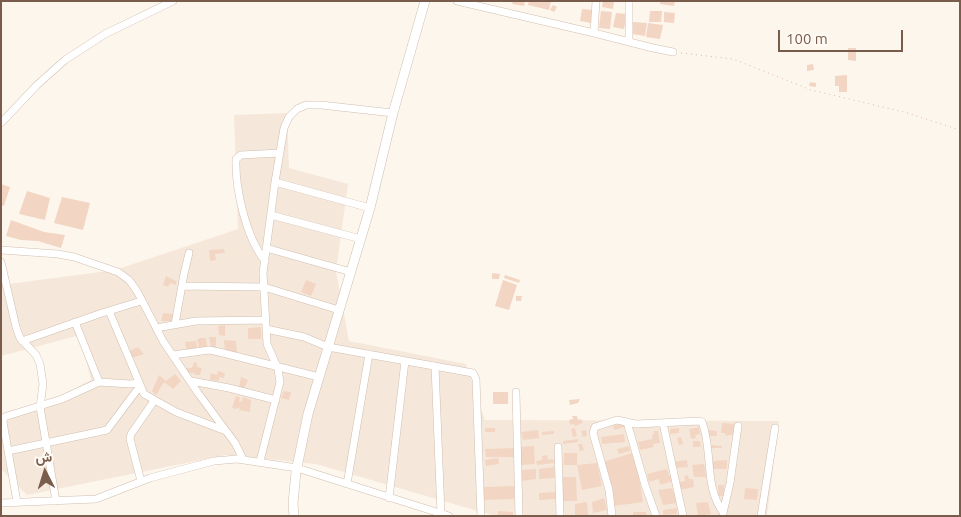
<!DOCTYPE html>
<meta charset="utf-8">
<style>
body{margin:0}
#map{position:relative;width:961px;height:517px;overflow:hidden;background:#fdf6ec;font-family:Ubuntu,Vazirmatn,sans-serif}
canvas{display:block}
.frame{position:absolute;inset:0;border:2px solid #7a5c4d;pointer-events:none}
.north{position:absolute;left:20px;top:447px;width:50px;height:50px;-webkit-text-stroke:4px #fffaf3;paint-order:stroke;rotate:355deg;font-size:14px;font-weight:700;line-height:20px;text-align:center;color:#7a5c4d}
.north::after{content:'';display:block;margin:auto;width:18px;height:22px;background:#7a5c4d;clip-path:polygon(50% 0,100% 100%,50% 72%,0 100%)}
.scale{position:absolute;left:778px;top:30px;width:125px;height:22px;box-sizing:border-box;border:2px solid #7a5c4d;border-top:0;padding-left:6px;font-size:15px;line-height:18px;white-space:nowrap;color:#7a5c4d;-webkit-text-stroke:4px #fffaf3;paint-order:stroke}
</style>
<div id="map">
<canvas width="961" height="517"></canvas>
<div class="frame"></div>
<div class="north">ش</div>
<div class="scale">100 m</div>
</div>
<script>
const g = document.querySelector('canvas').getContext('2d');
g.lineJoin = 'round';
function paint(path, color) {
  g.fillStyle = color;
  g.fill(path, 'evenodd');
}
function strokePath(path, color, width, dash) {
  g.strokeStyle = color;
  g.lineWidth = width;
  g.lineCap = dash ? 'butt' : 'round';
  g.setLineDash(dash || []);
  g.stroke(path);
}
paint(new Path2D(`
 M 287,113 L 289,168 L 348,184 L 336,271 L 349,341 L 466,364 L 485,420 L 779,421 L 767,516 L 495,516 L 316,464 L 226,455 L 27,495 L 1,469 L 1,423 L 44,405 L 91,380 L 80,335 L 1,356 L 1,285 L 115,270 L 238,229 L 234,115 Z`), '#f5e8da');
paint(new Path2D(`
 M 513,1 L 525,1 L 524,6 L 512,4 Z
 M 529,1 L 551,1 L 549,10 L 528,5 Z
 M 603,1 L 614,1 L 613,9 L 602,7 Z
 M 660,1 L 675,1 L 674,6 L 660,4 Z
 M 553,5 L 557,7 L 554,12 L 550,10 Z
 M 582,9 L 593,10 L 591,23 L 580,21 Z
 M 601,11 L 612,12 L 610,29 L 599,28 Z
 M 650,11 L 662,11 L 661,22 L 649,22 Z
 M 664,12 L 675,13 L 674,23 L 664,22 Z
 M 616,13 L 627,14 L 624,29 L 613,27 Z
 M 633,22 L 647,23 L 645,36 L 632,34 Z
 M 648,23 L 663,25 L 660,39 L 646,37 Z
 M 848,48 L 856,48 L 856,61 L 848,60 Z
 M 813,64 L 814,70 L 807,71 L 807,65 Z
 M 847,75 L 847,92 L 839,92 L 839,86 L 835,86 L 835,76 Z
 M 810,82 L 816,83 L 816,87 L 809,86 Z
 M 1,184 L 10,187 L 4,206 L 1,205 Z
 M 27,191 L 50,198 L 45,220 L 19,214 Z
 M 62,197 L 90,203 L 83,230 L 54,223 Z
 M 11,220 L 44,232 L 65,235 L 61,248 L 38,241 L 21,240 L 6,236 Z
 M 224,249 L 225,253 L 215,254 L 216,260 L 210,261 L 209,250 Z
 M 492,273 L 500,274 L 499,279 L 492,279 Z
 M 505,275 L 520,280 L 519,283 L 504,278 Z
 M 166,276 L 176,281 L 176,285 L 170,283 L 168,287 L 163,285 Z
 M 306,280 L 316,284 L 311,296 L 301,292 Z
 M 503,280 L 517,285 L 509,310 L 495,306 Z
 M 516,296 L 522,296 L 521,301 L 516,301 Z
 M 163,313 L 174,314 L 173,321 L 161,321 Z
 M 225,325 L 225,336 L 219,335 L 218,326 Z
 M 261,327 L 261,339 L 248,339 L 248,328 Z
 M 209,337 L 216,337 L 216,348 L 211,348 Z
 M 200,338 L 206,338 L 207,347 L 199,348 L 197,340 Z
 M 224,340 L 236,341 L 237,353 L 225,352 Z
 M 196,341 L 197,348 L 186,349 L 185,342 Z
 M 138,347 L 144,354 L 132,358 L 129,351 Z
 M 194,362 L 197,363 L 197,367 L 202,368 L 200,375 L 195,375 L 194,373 L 185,374 L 185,368 L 192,368 Z
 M 218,371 L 225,373 L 224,378 L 219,377 L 219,381 L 210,380 L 211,373 L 217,375 Z
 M 175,374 L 181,381 L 173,389 L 164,382 L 156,395 L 152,391 L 159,375 L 166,381 Z
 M 241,377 L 248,380 L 244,389 L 239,388 Z
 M 284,391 L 291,392 L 289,400 L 281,398 Z
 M 493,392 L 508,392 L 508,404 L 493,404 Z
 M 236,396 L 240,397 L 239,402 L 242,401 L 243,397 L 251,400 L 250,412 L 239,410 L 240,407 L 236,409 L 232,408 Z
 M 580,399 L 578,403 L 570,405 L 569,400 Z
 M 572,416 L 577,416 L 578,420 L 581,419 L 583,423 L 575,426 L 574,424 L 570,425 L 569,420 L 573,419 Z
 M 624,423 L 625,427 L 614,430 L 613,426 Z
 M 722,423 L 735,424 L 734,434 L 726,436 L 725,433 L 721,433 Z
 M 699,427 L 700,434 L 695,435 L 696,438 L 691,439 L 689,429 Z
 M 485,428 L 495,428 L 495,432 L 485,432 Z
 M 575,428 L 577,436 L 573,437 L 571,429 Z
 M 679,428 L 679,433 L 670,434 L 670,429 Z
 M 538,430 L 539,438 L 523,440 L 521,432 Z
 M 586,430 L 587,436 L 583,437 L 581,431 Z
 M 706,430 L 717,431 L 717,436 L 706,436 Z
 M 554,431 L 554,434 L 542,435 L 542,432 Z
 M 654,431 L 658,431 L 660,443 L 653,444 L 654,447 L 640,450 L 638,442 L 652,439 L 653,444 L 652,434 L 654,435 Z
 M 624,434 L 625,442 L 602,444 L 601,437 Z
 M 681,437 L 683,444 L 679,445 L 677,438 Z
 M 578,439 L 578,442 L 563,444 L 563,441 Z
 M 693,441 L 700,441 L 701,447 L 693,447 Z
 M 578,444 L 582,444 L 584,450 L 580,451 Z
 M 712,445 L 722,446 L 722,448 L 711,448 Z
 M 534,446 L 535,464 L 521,465 L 521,447 Z
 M 629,446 L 630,451 L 619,454 L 617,449 Z
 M 515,448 L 516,457 L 486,457 L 485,449 Z
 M 564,453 L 577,453 L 577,465 L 564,465 Z
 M 632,453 L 639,477 L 643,502 L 614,506 L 603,462 Z
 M 547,455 L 548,460 L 553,459 L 554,463 L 537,465 L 536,461 L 542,460 L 542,456 Z
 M 498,458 L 499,464 L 486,466 L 485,460 Z
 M 687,460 L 688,467 L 675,468 L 672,462 Z
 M 727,460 L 727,469 L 713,469 L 713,461 Z
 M 597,463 L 602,486 L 582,490 L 577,465 Z
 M 704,464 L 706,477 L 694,477 L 692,465 Z
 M 554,467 L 555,478 L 539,479 L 539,469 Z
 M 536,469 L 536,479 L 521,481 L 520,470 Z
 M 667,469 L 669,476 L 672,476 L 673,481 L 660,485 L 659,479 L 649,482 L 647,474 Z
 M 688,475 L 689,479 L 693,479 L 694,487 L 680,490 L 678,482 L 685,481 L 684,476 Z
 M 561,477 L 576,477 L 577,501 L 562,501 Z
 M 718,485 L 724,485 L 724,496 L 718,496 Z
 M 514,486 L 514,499 L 484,500 L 484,487 Z
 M 672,488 L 677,503 L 663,505 L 658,490 Z
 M 745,488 L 758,489 L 757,500 L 744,499 Z
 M 556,492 L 555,499 L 539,500 L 539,493 Z
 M 604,498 L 607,510 L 593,513 L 592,502 Z
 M 587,502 L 588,515 L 575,516 L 575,504 Z
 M 708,502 L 711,514 L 698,516 L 696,503 Z
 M 677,508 L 677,514 L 663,515 L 663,510 Z
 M 498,511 L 513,512 L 513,516 L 498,516 Z
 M 633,512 L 646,512 L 647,516 L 633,516 Z`), '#f3d5c3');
const minor = new Path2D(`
 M 457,1 L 594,33 L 653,48 L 673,52
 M 594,33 L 596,1
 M 629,42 L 629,1
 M 1,123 L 37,85 L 65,60 L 105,34 L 173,1
 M 370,208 L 275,182 L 284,128 L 289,117 L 297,109 L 306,105 L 321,105 L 393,113
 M 271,215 L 361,239
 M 266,248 L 351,272
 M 1,250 L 58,254 L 74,257 L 118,272 L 129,280 L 137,291 L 163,341 L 198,393 L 235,443 L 243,459
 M 265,261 C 246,237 235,189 236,159 L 241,155 L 280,153
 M 1,262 L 16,327 L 20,338 L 36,355 L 40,364 L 43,384 L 40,407 L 56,501
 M 182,286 L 264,287 L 339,310
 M 109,311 L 144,394 L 176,412 L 226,431
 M 75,322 L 99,382
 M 175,324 L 184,274 L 189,253
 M 156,328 L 196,321 L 265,320
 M 266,329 L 304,337 L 328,347 L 473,373 L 476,379 L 481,516
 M 22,341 L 102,313 L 141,301
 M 173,355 L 209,350 L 219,352 L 319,377
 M 435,366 L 441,514
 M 191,381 L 229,388 L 276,400
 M 516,392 L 519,516
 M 627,422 L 645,485 L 656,516
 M 663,423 L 683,516
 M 558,447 L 560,516
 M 8,451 L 107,430 L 140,386
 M 260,461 L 280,382 L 278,369 L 267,344 L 263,273 L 275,182
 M 141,481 L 130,439 L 131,434 L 154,401
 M 347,484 L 369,354
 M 389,498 L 405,361
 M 17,502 L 3,422 L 4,417 L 62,399 L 99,382 L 130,384 L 139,383
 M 1,503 L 96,499 L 150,478 L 214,461 L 237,459 L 297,468 L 449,516
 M 723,513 L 730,483 L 738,426
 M 612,516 L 609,490 L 593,433 L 595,427 L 617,420 L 636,424 L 700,421 L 702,422 C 713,450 704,487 723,512
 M 761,516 L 775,428`);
const tertiary = new Path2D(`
 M 294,516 L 293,503 L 296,472 L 308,414 L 370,208 L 393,113 L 425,1`);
strokePath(minor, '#d1beb0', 8);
strokePath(tertiary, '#d1beb0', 10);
strokePath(new Path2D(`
 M 681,53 L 733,59 L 811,90 L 904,112 L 960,130`), '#d9b8a5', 1, [1, 4]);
strokePath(minor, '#fff', 7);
strokePath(tertiary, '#fff', 9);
</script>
